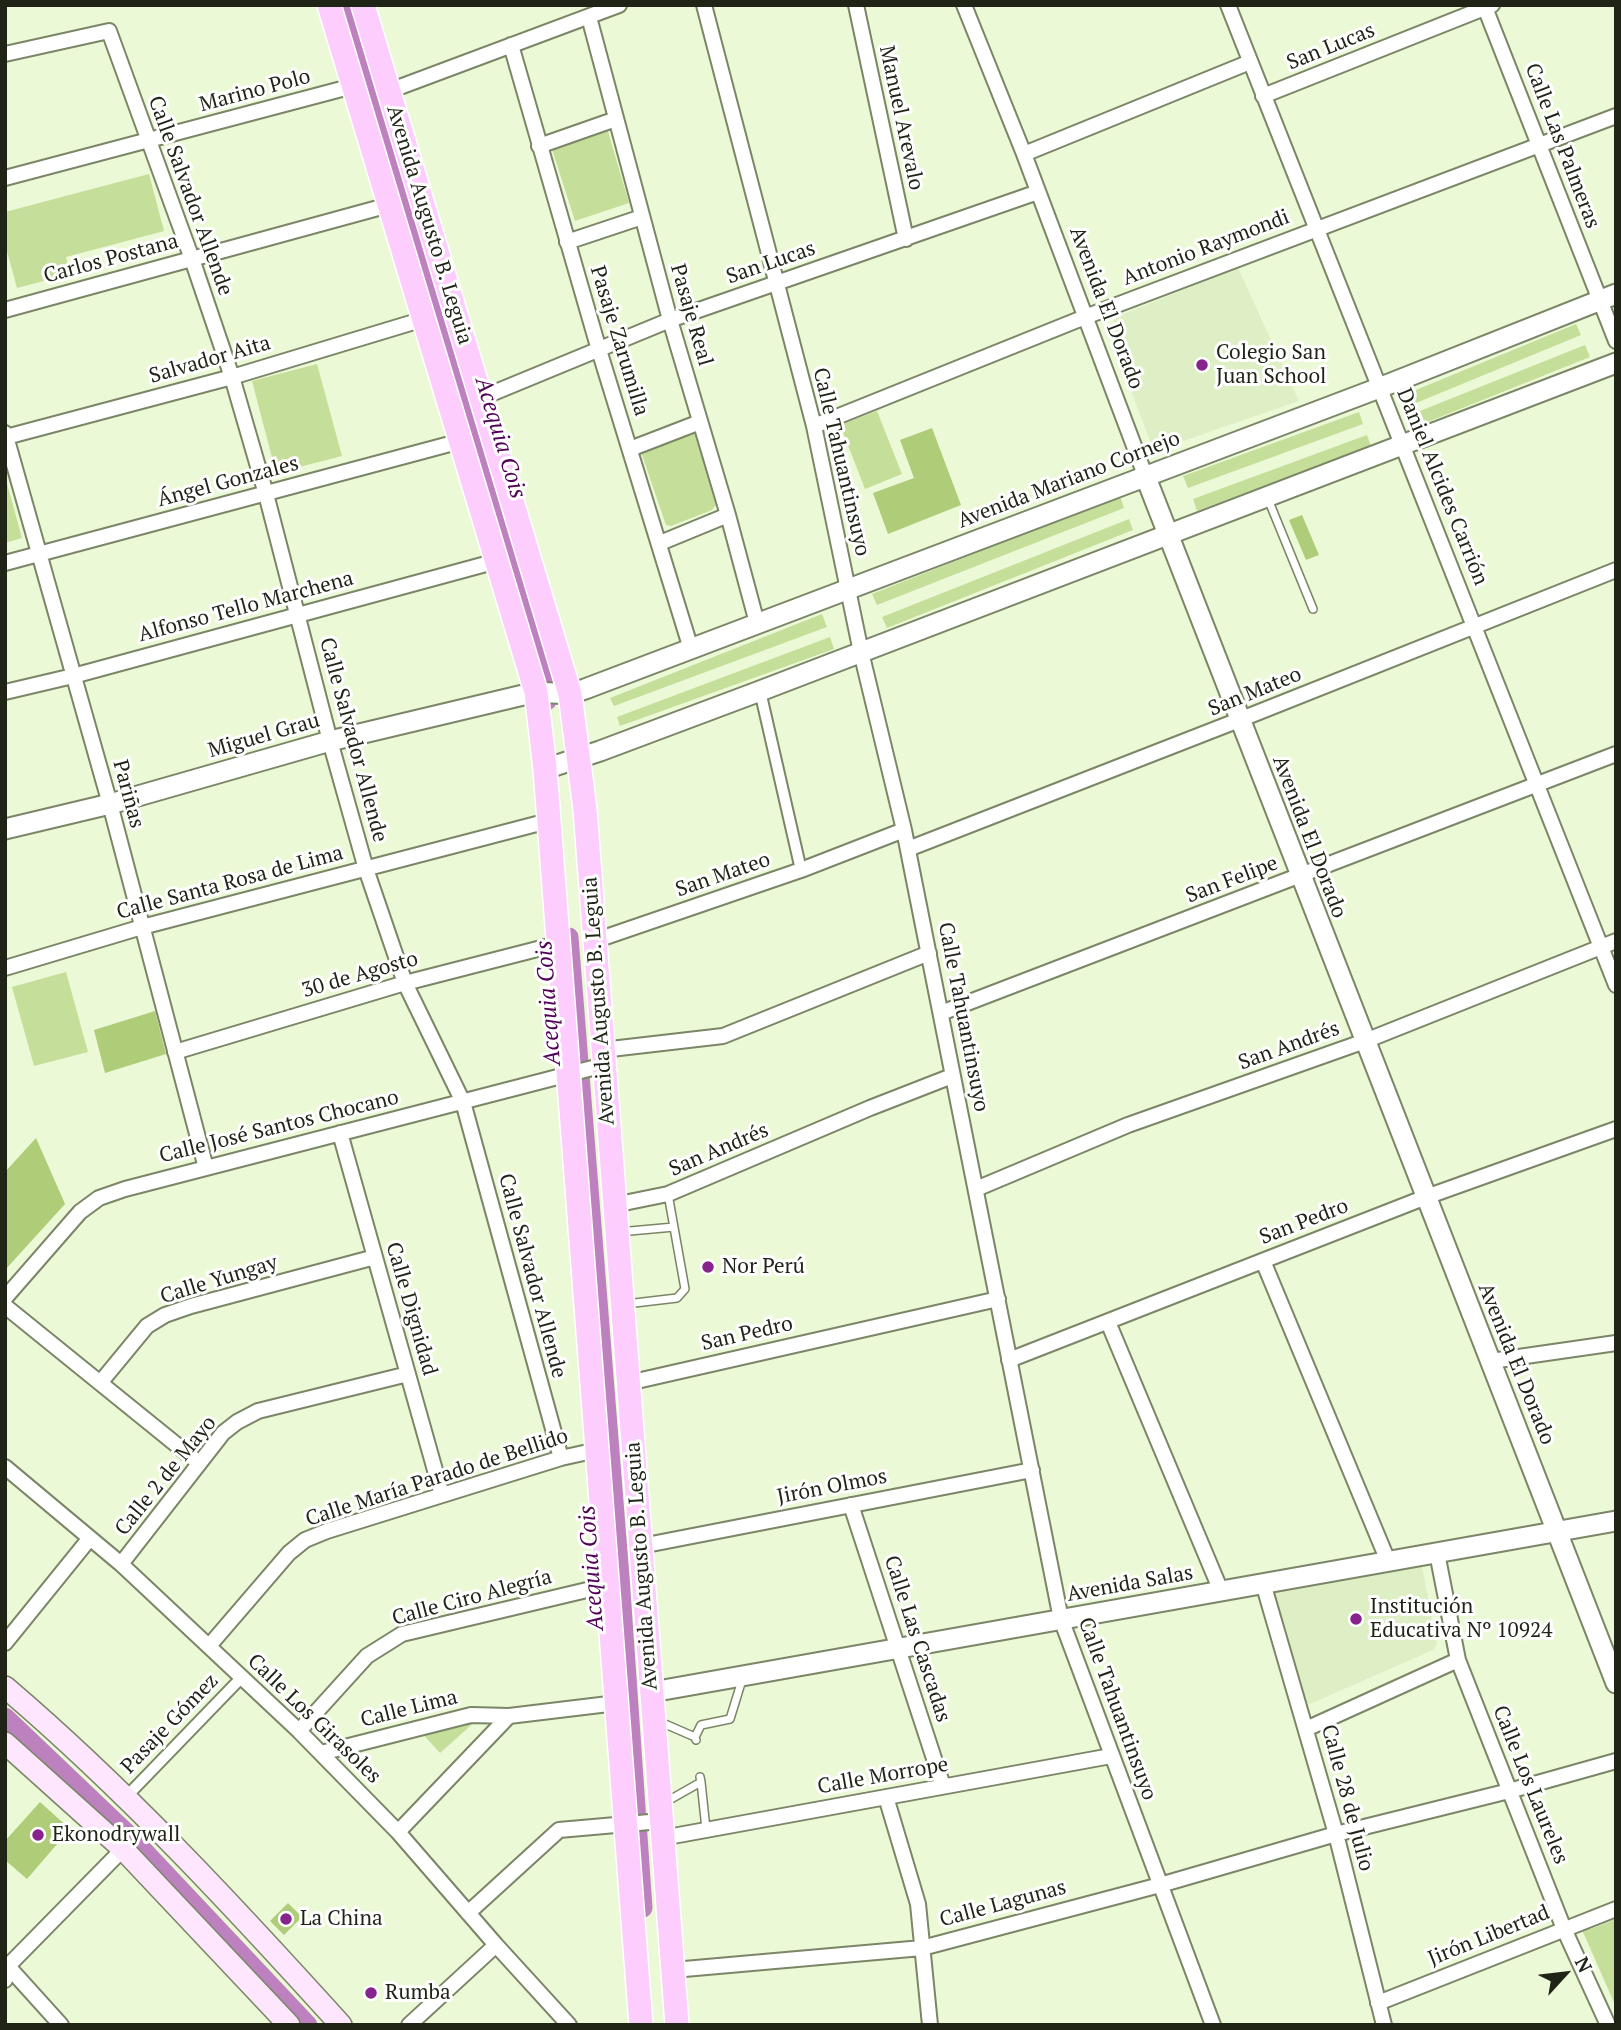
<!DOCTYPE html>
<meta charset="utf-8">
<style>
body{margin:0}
#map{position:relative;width:1621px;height:2030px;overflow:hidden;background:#ebf9d6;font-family:"PT Serif",serif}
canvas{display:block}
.frame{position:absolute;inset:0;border:7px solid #1f2417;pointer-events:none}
.north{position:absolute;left:1530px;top:1939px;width:70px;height:70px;-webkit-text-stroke:5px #fff;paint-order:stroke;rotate:63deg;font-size:19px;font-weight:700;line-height:28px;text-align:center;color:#1f2417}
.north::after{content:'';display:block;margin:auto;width:24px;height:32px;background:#1f2417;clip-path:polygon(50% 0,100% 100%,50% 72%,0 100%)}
</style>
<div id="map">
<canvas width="1621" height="2030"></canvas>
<div class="frame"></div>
<div class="north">N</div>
</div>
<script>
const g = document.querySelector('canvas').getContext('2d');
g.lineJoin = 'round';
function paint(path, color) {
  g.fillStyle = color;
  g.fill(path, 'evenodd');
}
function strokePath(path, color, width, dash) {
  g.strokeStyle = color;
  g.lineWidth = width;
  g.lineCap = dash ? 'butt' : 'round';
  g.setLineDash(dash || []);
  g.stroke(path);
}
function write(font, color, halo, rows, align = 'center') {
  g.font = font + ' "PT Serif",serif';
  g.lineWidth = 6;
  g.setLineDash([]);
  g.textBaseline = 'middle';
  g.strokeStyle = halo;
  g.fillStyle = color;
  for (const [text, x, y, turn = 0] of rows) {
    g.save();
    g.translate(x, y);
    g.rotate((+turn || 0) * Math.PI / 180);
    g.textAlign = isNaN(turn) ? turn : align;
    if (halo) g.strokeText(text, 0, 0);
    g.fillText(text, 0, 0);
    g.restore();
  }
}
paint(new Path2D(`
 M 1238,268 L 1299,401 L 1154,451 L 1108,330 L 1116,317 Z
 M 1421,1561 L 1437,1645 L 1433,1650 L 1310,1704 L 1303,1700 L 1271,1593 L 1275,1588 Z`), '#dfefc5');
paint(new Path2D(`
 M 607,128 L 629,203 L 575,221 L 551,146 Z
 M 149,174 L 164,231 L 66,257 L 70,274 L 17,288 L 5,244 L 5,212 Z
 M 1576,324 L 1581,335 L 1416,403 L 1411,392 Z
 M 1585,345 L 1590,357 L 1425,423 L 1420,411 Z
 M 317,364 L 342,456 L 276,473 L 252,381 Z
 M 877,411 L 902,474 L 865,489 L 840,425 Z
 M 1359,412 L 1363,424 L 1188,488 L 1183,476 Z
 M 690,430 L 695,431 L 716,505 L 712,510 L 671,526 L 666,525 L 641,452 L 643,447 Z
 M 1367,435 L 1371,446 L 1197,511 L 1193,499 Z
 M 5,476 L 22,538 L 5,543 Z
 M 1120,496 L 1124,508 L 877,605 L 872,594 Z
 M 1129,519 L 1133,530 L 887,628 L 882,617 Z
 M 822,614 L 827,627 L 614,706 L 610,698 Z
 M 830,637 L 834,649 L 620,726 L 617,717 Z
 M 66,972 L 88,1052 L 34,1066 L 12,987 Z
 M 478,1719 L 440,1753 L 420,1731 Z
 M 1616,1919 L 1616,2007 L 1583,1932 L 1583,1928 L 1589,1925 L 1591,1929 Z`), '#c5de9a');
strokePath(new Path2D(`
 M 343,5 L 541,657 L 547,701
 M 569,937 L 620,1577 L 643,1908
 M 5,1717 L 132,1838 L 308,2025`), '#be81c0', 19);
paint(new Path2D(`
 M 932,428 L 961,505 L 888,534 L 873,493 L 914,478 L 900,440 Z
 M 1302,515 L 1319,555 L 1306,560 L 1289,520 Z
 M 155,1011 L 166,1054 L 105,1073 L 94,1030 Z
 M 36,1138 L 65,1204 L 5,1270 L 5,1172 Z
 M 40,1802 L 70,1829 L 27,1879 L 5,1860 L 5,1841 Z
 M 288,1903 L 302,1917 L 284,1935 L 270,1921 Z`), '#afcc78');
const service = new Path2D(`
 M 1268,499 L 1313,609
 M 619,1232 L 674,1227
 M 626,1304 L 677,1298 L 685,1289 L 668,1194
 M 658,1721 L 695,1737 L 696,1740
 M 695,1737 L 701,1725 L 730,1719 L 742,1680
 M 701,1782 L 706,1829
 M 664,1803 L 701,1782 L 700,1777`);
const pedestrian = new Path2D(`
 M 760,691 L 801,870
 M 126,1797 L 242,1677`);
const minor = new Path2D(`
 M 704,5 L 814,426 L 861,652 L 904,830 L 1061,1619 L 1213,2025
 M 856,5 L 906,239
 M 964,5 L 1024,154 L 1145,475
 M 1228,5 L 1616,985
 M 1484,5 L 1616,341
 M 589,17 L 670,320 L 728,515 L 757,623
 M 511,45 L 599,350 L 691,649
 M 5,54 L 109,31 L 192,259 L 232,377 L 266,494 L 330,741 L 366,869 L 405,983 L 463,1102 L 561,1458
 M 389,91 L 619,5
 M 1263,96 L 1492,5
 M 539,146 L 616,119
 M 1024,154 L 1250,62
 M 5,178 L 353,86
 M 567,242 L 642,217
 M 5,310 L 389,205
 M 481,398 L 670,320 L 1038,192
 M 814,426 L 1085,317 L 1616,116
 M 5,433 L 110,804 L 206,1168
 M 6,437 L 232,377 L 424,319
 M 630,449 L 700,422
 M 660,543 L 728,515
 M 5,563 L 461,441
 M 5,692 L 73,676 L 497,561
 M 908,849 L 1239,720 L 1616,570
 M 594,941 L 801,870 L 904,830
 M 5,968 L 142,927 L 548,821
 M 941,1013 L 1616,754
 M 602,1050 L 723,1036 L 929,953
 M 175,1052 L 405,983 L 557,944
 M 340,1133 L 442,1495
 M 976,1189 L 1128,1125 L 1365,1041 L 1616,941
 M 614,1205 L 668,1194 L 870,1108 L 952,1076
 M 1263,1261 L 1388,1561
 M 5,1298 L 80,1212 L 99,1198 L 125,1189 L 604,1065
 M 5,1306 L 199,1463
 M 1108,1322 L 1221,1591
 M 1009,1360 L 1426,1197 L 1616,1129
 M 1491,1361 L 1616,1343
 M 100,1383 L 147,1326 L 165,1315 L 191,1306 L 375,1257
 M 628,1383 L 998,1299
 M 5,1467 L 121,1564 L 299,1731 L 398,1832 L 496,1945 L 569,2025
 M 851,1505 L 943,1786
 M 641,1546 L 1032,1470
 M 1437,1553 L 1458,1660 L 1564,1929 L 1608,2025
 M 121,1564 L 223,1433 L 237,1422 L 258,1411 L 408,1374
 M 1263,1583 L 1336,1834 L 1384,2025
 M 5,1643 L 90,1538
 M 209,1646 L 289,1553 L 305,1540 L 327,1531 L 561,1458 L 597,1450
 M 1306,1729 L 1458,1660
 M 299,1731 L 367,1656 L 402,1634 L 608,1585
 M 321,1753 L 471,1715 L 509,1716
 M 886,1797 L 918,1904 L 930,2025
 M 398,1832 L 509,1716 L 617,1703
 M 662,1838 L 1111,1756
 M 468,1913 L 559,1830 L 661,1821
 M 5,1963 L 61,2025
 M 673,1970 L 922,1948 L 1160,1885 L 1336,1834 L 1509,1791 L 1616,1761
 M 5,1980 L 8,1966 L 123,1849
 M 1378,2003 L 1616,1909
 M 409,2025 L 496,1945`);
const tertiary = new Path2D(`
 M 1145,475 L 1616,1683
 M 545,769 L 600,751 L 760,691 L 1616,363
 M 5,829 L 110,804 L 330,741 L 536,692 L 570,694 L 585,689 L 1379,388 L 1616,294
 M 652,1692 L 1616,1521`);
const secondary = new Path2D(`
 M 5,1687 C 126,1790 234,1907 341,2025
 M 5,1743 L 123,1849 L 289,2025`);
const primary = new Path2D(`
 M 329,5 L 536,692 L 545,769 L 641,2025
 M 363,5 L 570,694 L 585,809 L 677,2025`);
strokePath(service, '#7a8667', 10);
strokePath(pedestrian, '#7a8667', 14);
strokePath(minor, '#7a8667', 18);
strokePath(tertiary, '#7a8667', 23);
strokePath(secondary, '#7a8667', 24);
strokePath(primary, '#fff', 26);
strokePath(service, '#fff', 7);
strokePath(pedestrian, '#fff', 10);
strokePath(minor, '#fff', 14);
strokePath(tertiary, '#fff', 19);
strokePath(secondary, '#fee6ff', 21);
strokePath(primary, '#fdcdfe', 23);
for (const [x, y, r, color] of [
 [1202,365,7,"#86238c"],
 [708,1267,7,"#86238c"],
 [1356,1619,7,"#86238c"],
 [38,1835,7,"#86238c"],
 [286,1919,7,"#86238c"],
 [371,1993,7,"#86238c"]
]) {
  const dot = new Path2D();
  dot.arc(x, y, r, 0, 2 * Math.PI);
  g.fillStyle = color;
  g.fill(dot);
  strokePath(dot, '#fff', 2.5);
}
write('21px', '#1f2417', '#fff', [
 ["San Lucas",1331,47,-22],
 ["Marino Polo",255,91,-15],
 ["Manuel Arevalo",901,118,78],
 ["Calle Las Palmeras",1562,146,69],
 ["Calle Salvador Allende",190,196,70],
 ["Avenida Augusto B. Leguia",429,225,73],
 ["Antonio Raymondi",1206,248,-21],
 ["Carlos Postana",111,259,-15],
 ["San Lucas",771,263,-19],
 ["Avenida El Dorado",1106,308,69],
 ["Pasaje Real",691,315,74],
 ["Pasaje Zarumilla",619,341,73],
 ["Salvador Aita",210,360,-16],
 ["Calle Tahuantinsuyo",841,462,77],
 ["Avenida Mariano Cornejo",1069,480,-21],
 ["Ángel Gonzales",228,482,-15],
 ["Daniel Alcides Carrión",1442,487,68],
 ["Alfonso Tello Marchena",246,607,-15],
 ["San Mateo",1255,692,-22],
 ["Miguel Grau",264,736,-16],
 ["Calle Salvador Allende",353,740,75],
 ["Pariñas",128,794,75],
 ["Avenida El Dorado",1309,837,69],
 ["San Mateo",723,875,-19],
 ["San Felipe",1232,880,-21],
 ["Calle Santa Rosa de Lima",230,883,-15],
 ["30 de Agosto",360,975,-16],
 ["Avenida Augusto B. Leguia",599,1001,-94],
 ["Calle Tahuantinsuyo",963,1017,79],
 ["San Andrés",1289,1046,-20],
 ["Calle José Santos Chocano",279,1127,-14],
 ["San Andrés",719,1150,-23],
 ["San Pedro",1304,1222,-21],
 ["Calle Salvador Allende",532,1276,75],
 ["Calle Yungay",219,1280,-17],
 ["Calle Dignidad",411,1309,74],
 ["San Pedro",747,1334,-13],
 ["Avenida El Dorado",1516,1364,68],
 ["Calle 2 de Mayo",166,1476,-51],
 ["Calle María Parado de Bellido",437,1478,-18],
 ["Jirón Olmos",832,1487,-11],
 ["Avenida Augusto B. Leguia",642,1566,-94],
 ["Avenida Salas",1130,1584,-10],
 ["Calle Ciro Alegría",472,1598,-15],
 ["Calle Las Cascadas",917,1639,72],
 ["Calle Lima",409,1709,-14],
 ["Calle Tahuantinsuyo",1117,1709,70],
 ["Calle Los Girasoles",314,1719,44],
 ["Pasaje Gómez",170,1724,-46],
 ["Calle Morrope",883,1776,-10],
 ["Calle Los Laureles",1530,1785,68],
 ["Calle 28 de Julio",1347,1798,75],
 ["Calle Lagunas",1003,1904,-15],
 ["Jirón Libertad",1489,1936,-22]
]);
write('21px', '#1f2417', '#fff', [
 ["Colegio San",1216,353],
 ["Juan School",1216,377],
 ["Nor Perú",722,1267],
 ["Institución",1370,1607],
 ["Educativa Nº 10924",1370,1631],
 ["Ekonodrywall",52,1835],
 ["La China",300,1919],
 ["Rumba",385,1993]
], 'left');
write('italic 23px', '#510156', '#fff', [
 ["Acequia Cois",500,438,73],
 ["Acequia Cois",549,1003,-94],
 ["Acequia Cois",592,1568,-94]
]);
</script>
